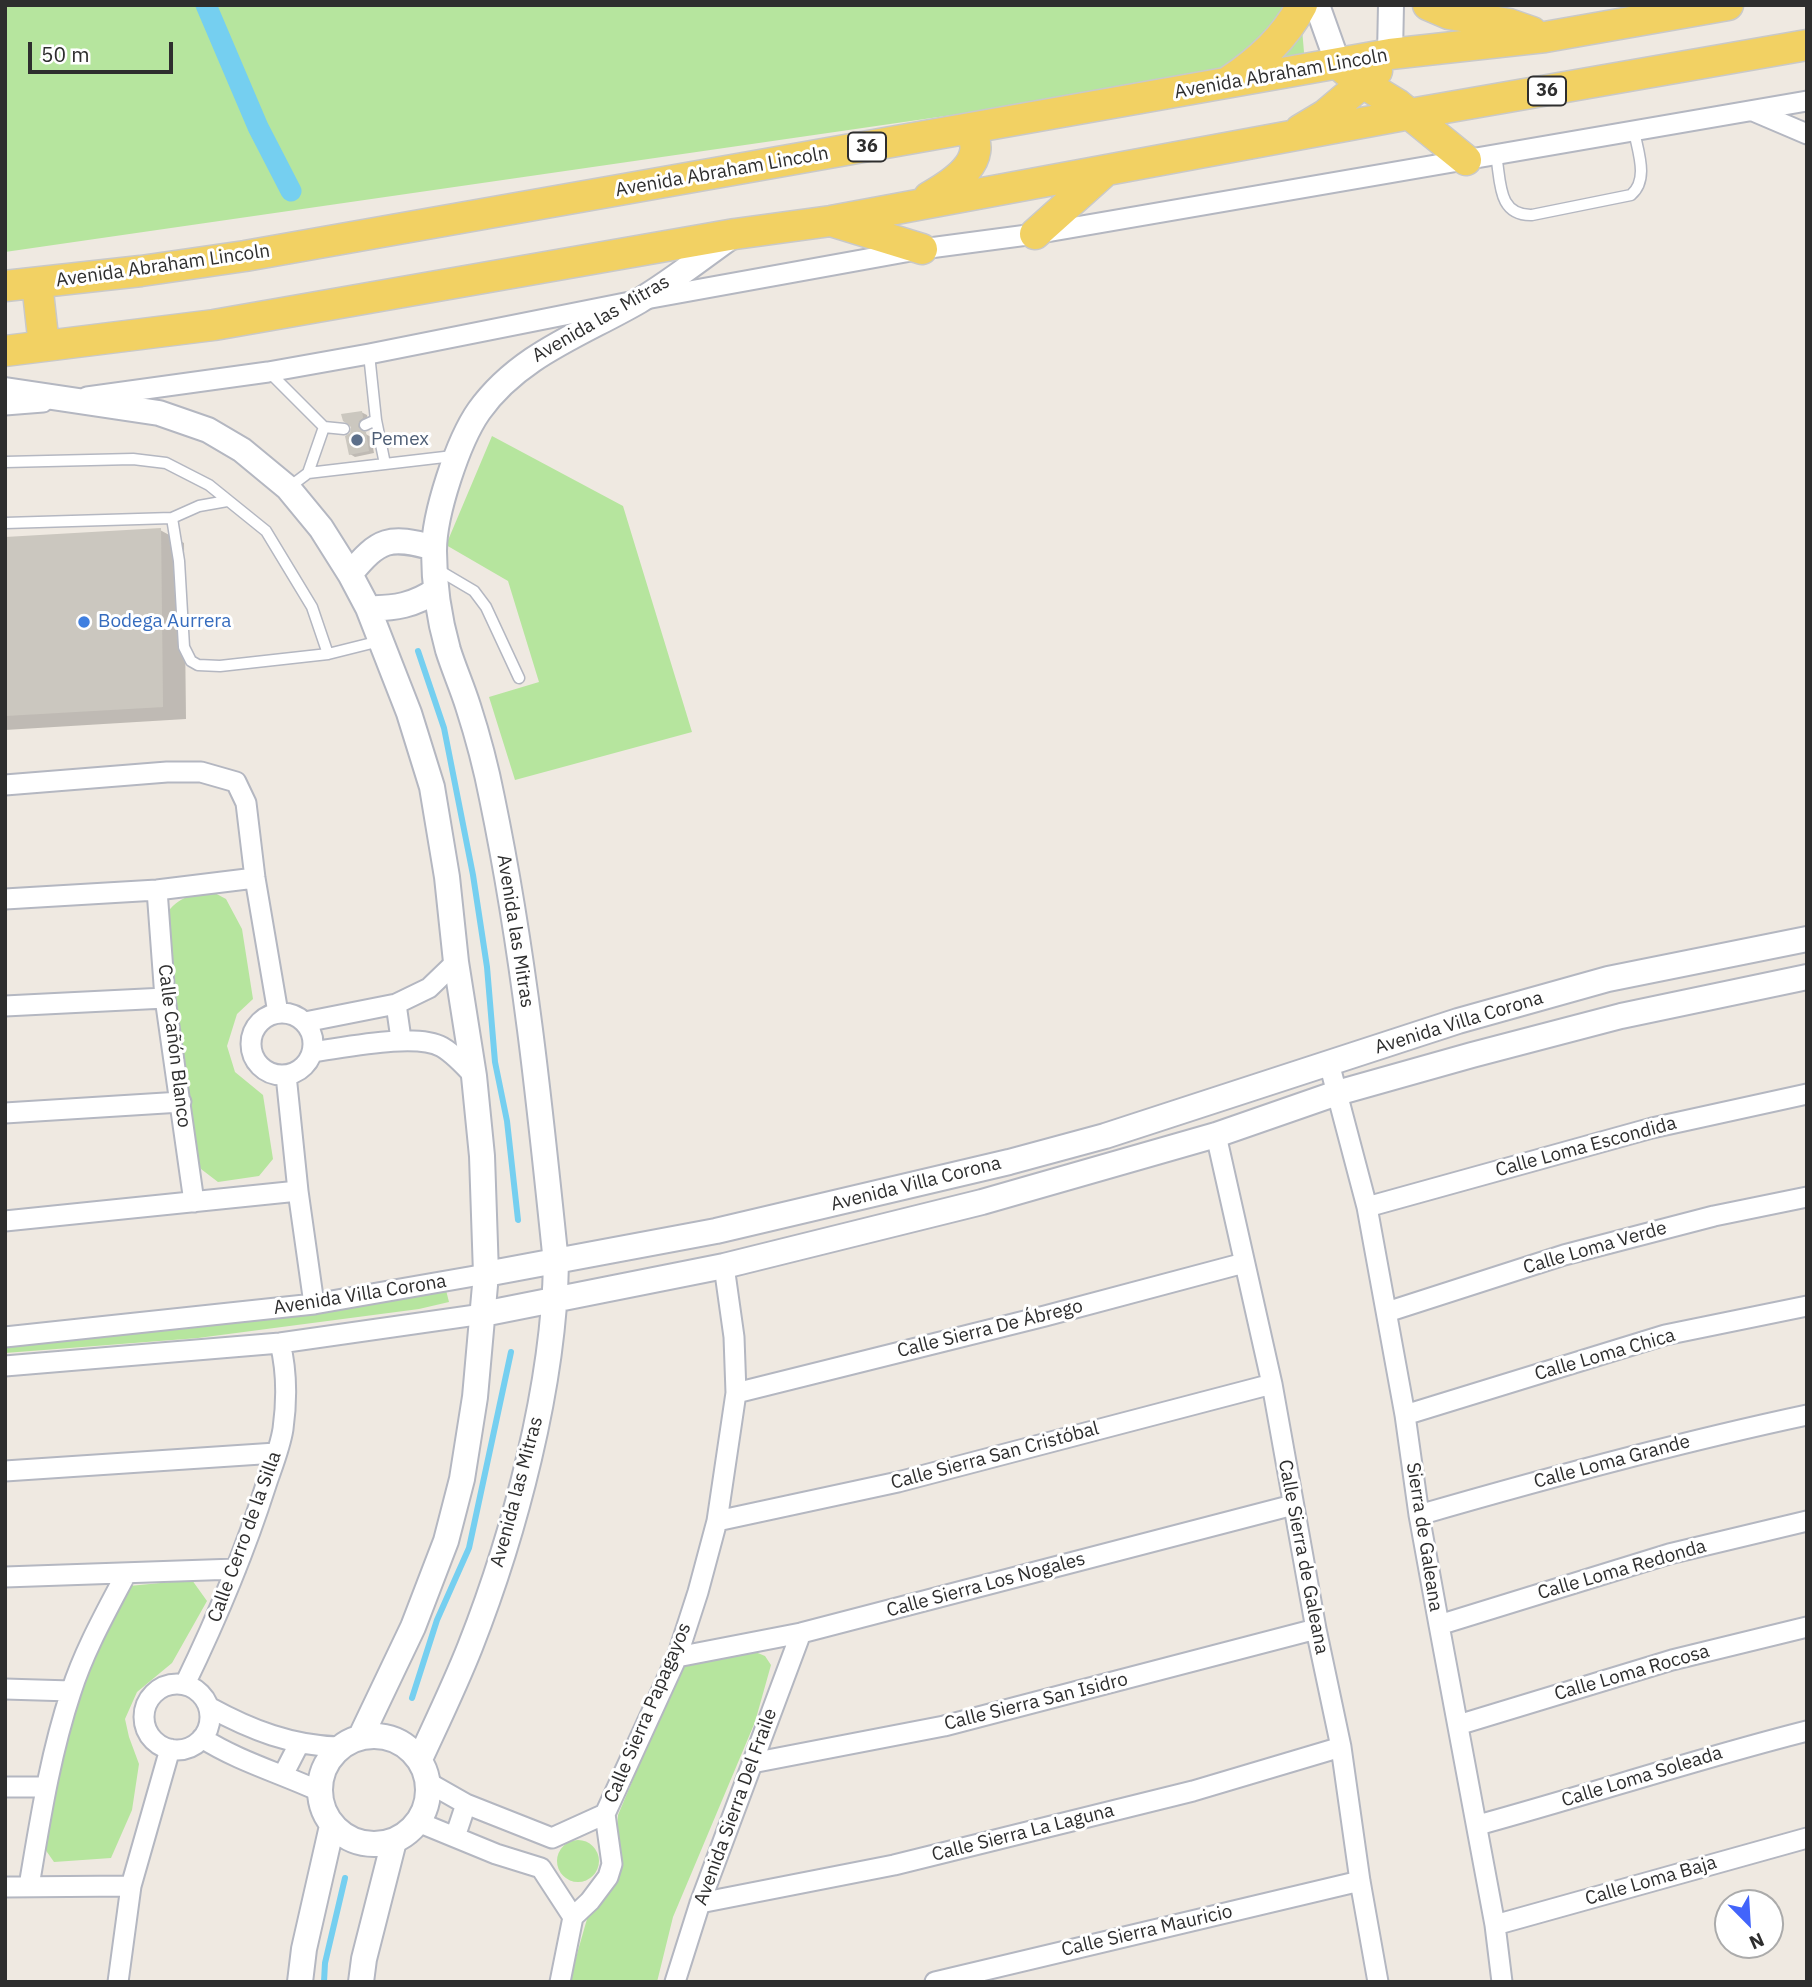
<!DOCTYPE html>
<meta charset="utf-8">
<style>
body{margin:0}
#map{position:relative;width:1812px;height:1987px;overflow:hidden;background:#efe9e1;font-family:"IBM Plex Sans",sans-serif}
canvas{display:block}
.frame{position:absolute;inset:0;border:7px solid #2e2e2e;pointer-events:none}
.north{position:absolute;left:1714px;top:1889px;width:70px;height:70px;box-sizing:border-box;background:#fff;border:2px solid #ababab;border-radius:50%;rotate:156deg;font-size:19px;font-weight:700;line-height:28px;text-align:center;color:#2e2e2e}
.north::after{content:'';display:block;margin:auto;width:24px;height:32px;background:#4264fb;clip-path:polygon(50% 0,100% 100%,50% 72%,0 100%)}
.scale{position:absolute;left:28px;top:42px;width:145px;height:32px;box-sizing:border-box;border:4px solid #2e2e2e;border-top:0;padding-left:9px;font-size:21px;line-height:24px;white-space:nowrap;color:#2e2e2e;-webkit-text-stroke:5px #fff;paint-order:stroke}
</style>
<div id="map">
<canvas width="1812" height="1987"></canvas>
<div class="frame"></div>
<div class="north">N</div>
<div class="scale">50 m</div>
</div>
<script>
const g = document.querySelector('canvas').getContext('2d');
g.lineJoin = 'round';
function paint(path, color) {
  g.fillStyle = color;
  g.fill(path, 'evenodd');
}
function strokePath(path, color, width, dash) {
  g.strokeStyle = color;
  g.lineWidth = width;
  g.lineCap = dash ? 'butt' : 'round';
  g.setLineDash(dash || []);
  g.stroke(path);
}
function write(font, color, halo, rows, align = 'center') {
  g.font = font + ' "IBM Plex Sans",sans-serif';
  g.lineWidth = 6;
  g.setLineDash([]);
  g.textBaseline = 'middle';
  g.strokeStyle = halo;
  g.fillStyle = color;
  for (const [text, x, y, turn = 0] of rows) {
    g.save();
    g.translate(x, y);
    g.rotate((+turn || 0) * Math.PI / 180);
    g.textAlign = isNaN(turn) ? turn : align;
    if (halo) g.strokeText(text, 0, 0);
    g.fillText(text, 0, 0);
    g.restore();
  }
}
paint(new Path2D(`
 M 5,5 L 1300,5 L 1305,64 L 5,252 Z
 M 492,436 L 623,506 L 692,732 L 515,780 L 489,697 L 539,682 L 508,581 L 446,545 Z
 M 211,891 L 226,899 L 242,929 L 253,999 L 237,1014 L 227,1046 L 235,1072 L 263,1095 L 273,1159 L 259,1176 L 218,1182 L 201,1169 L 195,1159 L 160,922 C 175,900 185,895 211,891 Z
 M 446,1290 L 449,1302 L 419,1309 L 198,1338 L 5,1353 L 5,1339 Z
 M 192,1580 L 207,1601 L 172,1663 L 137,1692 L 125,1719 L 129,1737 L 139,1764 L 132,1810 L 111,1858 L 54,1862 L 40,1842 L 67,1721 L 98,1641 L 129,1586 Z
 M 753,1651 L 765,1656 L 771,1665 L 755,1722 L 673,1917 L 657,1982 L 569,1982 L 589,1912 L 616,1837 L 618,1815 L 679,1670 L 690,1663 Z
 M557 1861a21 21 0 1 1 42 0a21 21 0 1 1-42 0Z`), '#b6e59e');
paint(new Path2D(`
 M 361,412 L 367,415 L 368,421 L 363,424 L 362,432 L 371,437 L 374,453 L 355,457 L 350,454 L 352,434 Z
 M 160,530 L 184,543 L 186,719 L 5,730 L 5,539 Z`), '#0003');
strokePath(new Path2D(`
 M 418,651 L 444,728 L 473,875 L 487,967 L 495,1062 L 507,1121 L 518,1220
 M 412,1698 L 437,1620 L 469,1548 L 511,1352
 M 324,1982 L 325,1963 L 345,1878`), '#75cff0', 6);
strokePath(new Path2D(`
 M 206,5 L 258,127 L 291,191`), '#75cff0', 21);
paint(new Path2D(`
 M 362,411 L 363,418 L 359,421 L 358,427 L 366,432 L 369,451 L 349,455 L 345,436 L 350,433 L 351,427 L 343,421 L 341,414 Z
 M 161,528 L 163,707 L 5,716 L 5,537 Z`), '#cbc7bf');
const service = new Path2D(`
 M 1496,155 C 1501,181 1497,216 1532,215 L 1631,195 C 1649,180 1638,152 1634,131
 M 269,372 L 324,427 L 344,429
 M 376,420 L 385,464
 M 365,425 L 376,420 L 369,354
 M 5,462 L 133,459 L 166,463 L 209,485 L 266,531 L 312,607 L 328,654
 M 308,473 L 453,456
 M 288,488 L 308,473 L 324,427
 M 227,501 L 199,506 L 172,518 L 179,561 L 184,647 L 191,661 L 198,665 L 220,666 L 328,654 L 380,641
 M 5,523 L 172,518
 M 435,568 L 474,591 L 486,607 L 519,678`);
const minor = new Path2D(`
 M 1753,111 L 1807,134
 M 87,397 L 268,372 L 369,354 L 640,300 L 922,249 L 1035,234 L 1807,101
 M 5,405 L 43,402
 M 5,785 L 167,772 L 201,772 L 236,782 L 246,803 L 255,878 L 278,1013
 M 157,890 L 165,998 L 194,1202
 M 5,899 L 157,890 L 255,878
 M 396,1004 L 401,1039
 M 5,1006 L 165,998
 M251 1044a31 31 0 1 1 62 0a31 31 0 1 1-62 0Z
 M 305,1022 L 396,1004 L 429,988 L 456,962
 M 312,1052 C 343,1048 416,1032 442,1047 C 454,1054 464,1065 474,1076
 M 1329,1063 L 1367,1207 L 1405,1415 L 1419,1515 L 1439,1625 L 1495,1925 L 1502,1982
 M 286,1075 L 298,1191 L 314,1304
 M 5,1113 L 181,1102
 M 1216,1135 L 1272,1384 L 1316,1629 L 1341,1747 L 1360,1881 L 1378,1982
 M 1367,1207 L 1652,1128 L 1807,1094
 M 5,1221 L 298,1191
 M 1387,1312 L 1564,1255 L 1714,1216 L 1807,1197
 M 5,1337 L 314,1304 L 486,1274
 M 5,1366 L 280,1343 L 483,1314
 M 736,1393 L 1045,1316 L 1244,1263
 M 1405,1415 L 1665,1335 L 1807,1306
 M 5,1471 L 276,1453
 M 1419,1515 C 1547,1478 1676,1443 1807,1415
 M 717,1521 L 898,1482 L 1272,1384
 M 5,1577 L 236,1569
 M 1439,1625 L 1669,1554 L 1807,1521
 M 677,1657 L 801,1633 L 1293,1505
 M 185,1684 C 216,1620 244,1554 266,1485 C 272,1467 280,1448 283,1429 C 287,1400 287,1371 280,1343
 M144 1717a33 33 0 1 1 66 0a33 33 0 1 1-66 0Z
 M 5,1689 L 71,1691
 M 209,1707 C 251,1730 292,1746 340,1747
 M 1458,1725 L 1672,1660 L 1807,1627
 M 202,1738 C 238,1761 280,1773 319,1791
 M 752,1763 L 944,1726 L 1316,1629
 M 283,1775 L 299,1744
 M 429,1783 L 466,1804 L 552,1838 L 605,1814
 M 5,1787 L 45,1787
 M 418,1822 L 496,1854 L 541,1868 L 573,1917
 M 1478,1825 C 1588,1795 1696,1759 1807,1731
 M 455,1837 L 466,1804
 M 29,1886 C 40,1821 50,1755 71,1692 C 84,1651 106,1612 126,1574
 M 5,1887 L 131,1886
 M 700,1903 L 894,1865 L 1193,1791 L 1341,1747
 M 1495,1925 L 1807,1838
 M 118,1982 L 131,1886 L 170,1749
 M 560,1982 L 573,1917 L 590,1901 L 608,1877 L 612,1864 L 605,1814 L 677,1657 L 698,1592 L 717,1521 L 736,1393 L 734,1337 L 724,1266
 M 675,1982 L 700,1903 L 801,1633
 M 935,1982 L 1360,1881`);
const tertiary = new Path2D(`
 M 1317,5 L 1338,64
 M 1390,54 L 1391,5
 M 5,390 L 159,413 L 208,430 L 242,450 L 288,488 L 321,528 L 350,574 L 368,608 L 409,713 L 432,787 L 447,877 L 456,962 L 474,1076 L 482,1156 L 486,1274 L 475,1397 L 462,1479 L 446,1541 L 413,1627 L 361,1736
 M 350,574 C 379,539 389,535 434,548
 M 368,608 C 394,609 415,605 436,590
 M 486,1274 L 716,1231 L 1009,1162 L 1105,1136 L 1458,1021 L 1608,979 L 1807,939
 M 483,1314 L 724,1266 L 982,1202 L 1216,1135 L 1337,1093 L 1472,1055 L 1621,1016 L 1807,977
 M320 1790a54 54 0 1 1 108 0a54 54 0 1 1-108 0Z
 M 420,1759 C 437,1722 455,1685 470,1647 C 515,1533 554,1385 556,1263 C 540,1107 524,952 492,798 C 486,767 478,737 468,706 C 462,687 454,669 448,650 C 439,618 434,584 434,551 C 434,514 458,441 479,411 C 519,355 582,334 639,301 C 671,282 701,258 732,236
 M 300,1982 L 304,1949 L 332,1826
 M 361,1982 L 364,1959 L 394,1841`);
const primary = new Path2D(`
 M 1428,5 L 1449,14 L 1509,24 L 1532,32
 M 1338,64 L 1356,79 L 1397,104 L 1466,160
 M 1228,82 C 1259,61 1285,38 1302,5
 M 1300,130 L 1325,115 L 1377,71
 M 929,197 C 952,184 991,160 969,129
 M 834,222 L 922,249
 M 1035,234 L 1103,173
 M 37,283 L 44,346
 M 5,286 L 141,271 L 245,256 L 1390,54 L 1545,37 L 1728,5
 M 5,351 L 214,325 L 735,234 L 831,221 L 1410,114 L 1807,45`);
strokePath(service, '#b4b7c1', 13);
strokePath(minor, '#b4b7c1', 23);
strokePath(tertiary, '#b4b7c1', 28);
strokePath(primary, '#c9c9c9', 33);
strokePath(service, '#fff', 10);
strokePath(minor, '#fff', 19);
strokePath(tertiary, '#fff', 24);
strokePath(primary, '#f2d163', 30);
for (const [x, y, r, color] of [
 [357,440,7,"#5c6f8a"],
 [84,622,7,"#3f7fe0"]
]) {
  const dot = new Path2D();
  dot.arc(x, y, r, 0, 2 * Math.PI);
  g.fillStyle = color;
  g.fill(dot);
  strokePath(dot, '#fff', 2.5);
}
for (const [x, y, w] of [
 [1547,91,38],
 [867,147,38]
]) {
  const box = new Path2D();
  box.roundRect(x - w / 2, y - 14.5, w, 29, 5);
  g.fillStyle = '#fff';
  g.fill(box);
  strokePath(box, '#2e2e2e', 2);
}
write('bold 18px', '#2e2e2e', null, [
 ["36",1547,91],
 ["36",867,147]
]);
write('19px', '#2e2e2e', '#fff', [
 ["Avenida Abraham Lincoln",1281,74,-10],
 ["Avenida Abraham Lincoln",722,172,-10],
 ["Avenida Abraham Lincoln",163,266,-8],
 ["Avenida las Mitras",601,319,-30],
 ["Avenida las Mitras",515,931,81],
 ["Avenida Villa Corona",1459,1023,-17],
 ["Calle Cañón Blanco",174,1046,83],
 ["Calle Loma Escondida",1586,1147,-15],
 ["Avenida Villa Corona",916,1184,-14],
 ["Calle Loma Verde",1595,1248,-16],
 ["Avenida Villa Corona",360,1295,-9],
 ["Calle Sierra De Ábrego",990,1329,-14],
 ["Calle Loma Chica",1605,1355,-16],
 ["Calle Sierra San Cristóbal",995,1456,-15],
 ["Calle Loma Grande",1612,1462,-15],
 ["Avenida las Mitras",517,1492,-75],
 ["Calle Cerro de la Silla",245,1537,-70],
 ["Sierra de Galeana",1424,1537,81],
 ["Calle Sierra de Galeana",1303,1557,79],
 ["Calle Loma Redonda",1622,1570,-16],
 ["Calle Sierra Los Nogales",986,1585,-15],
 ["Calle Loma Rocosa",1632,1673,-16],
 ["Calle Sierra San Isidro",1036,1702,-14],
 ["Calle Sierra Papagayos",648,1713,-67],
 ["Calle Loma Soleada",1642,1777,-17],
 ["Avenida Sierra Del Fraile",736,1807,-70],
 ["Calle Sierra La Laguna",1023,1833,-14],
 ["Calle Loma Baja",1651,1881,-16],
 ["Calle Sierra Mauricio",1147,1931,-13]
]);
write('19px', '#4e5e75', '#fff', [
 ["Pemex",371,440]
], 'left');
write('19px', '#366cbe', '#fff', [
 ["Bodega Aurrera",98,622]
], 'left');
</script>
